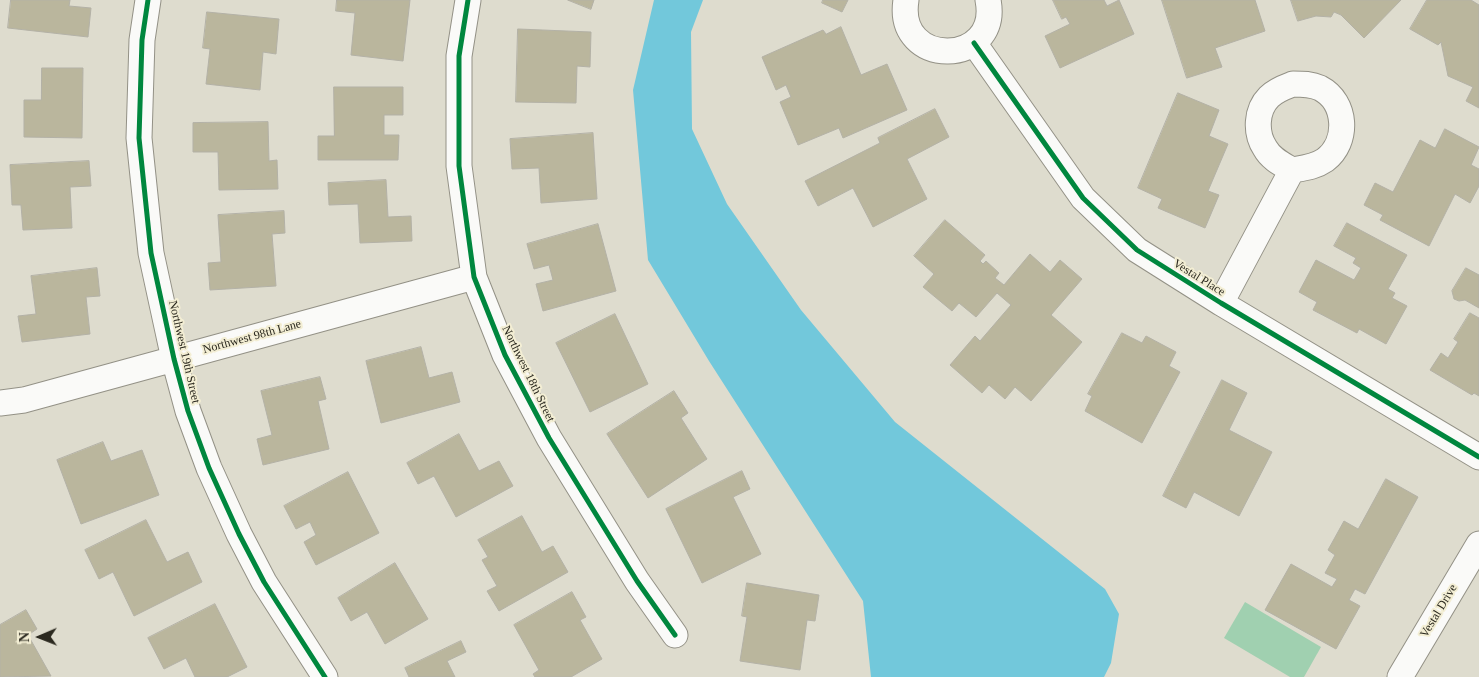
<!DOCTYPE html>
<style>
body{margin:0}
#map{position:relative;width:1479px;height:677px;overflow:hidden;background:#dedcce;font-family:Georgia,serif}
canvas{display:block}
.north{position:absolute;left:15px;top:612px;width:50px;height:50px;-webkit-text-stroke:4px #f3eed4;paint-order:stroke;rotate:269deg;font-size:14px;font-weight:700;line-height:20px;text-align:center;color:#2b291f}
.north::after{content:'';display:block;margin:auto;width:18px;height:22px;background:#2b291f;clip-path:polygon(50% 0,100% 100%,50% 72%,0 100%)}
</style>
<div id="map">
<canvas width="1479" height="677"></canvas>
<div class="north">N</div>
</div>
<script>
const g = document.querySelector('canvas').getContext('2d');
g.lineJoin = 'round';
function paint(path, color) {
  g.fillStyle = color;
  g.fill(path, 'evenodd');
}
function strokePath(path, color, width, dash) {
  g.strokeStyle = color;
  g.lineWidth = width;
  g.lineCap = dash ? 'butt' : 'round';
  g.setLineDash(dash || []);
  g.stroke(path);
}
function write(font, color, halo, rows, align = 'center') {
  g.font = font + ' Georgia,serif';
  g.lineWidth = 4;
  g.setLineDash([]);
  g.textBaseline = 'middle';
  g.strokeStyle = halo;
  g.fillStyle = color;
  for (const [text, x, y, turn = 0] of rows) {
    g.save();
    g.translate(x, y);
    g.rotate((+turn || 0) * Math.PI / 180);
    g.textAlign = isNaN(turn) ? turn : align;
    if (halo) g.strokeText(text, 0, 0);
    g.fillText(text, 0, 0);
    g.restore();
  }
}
paint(new Path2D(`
 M 1245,602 L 1321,647 L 1304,677 L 1290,677 L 1224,638 Z`), '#a0d0b0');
paint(new Path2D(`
 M 654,0 L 703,0 L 691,32 L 692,129 L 727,204 L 801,310 L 895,422 L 1105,589 L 1119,614 L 1111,663 L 1104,677 L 871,677 L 863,601 L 709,361 L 648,260 L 633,90 Z`), '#72c8db');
const building = new Path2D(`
 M 11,0 L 70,0 L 69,6 L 91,8 L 88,37 L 8,28 Z
 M 337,0 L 410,0 L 403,61 L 351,55 L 355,13 L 336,11 Z
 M 568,0 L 594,0 L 591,9 Z
 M 823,0 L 848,0 L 842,12 L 822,3 Z
 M 1053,0 L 1104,0 L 1107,6 L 1119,0 L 1134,34 L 1060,68 L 1045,36 L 1070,24 L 1066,17 L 1062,19 Z
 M 1162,0 L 1255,0 L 1265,31 L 1215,48 L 1222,67 L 1187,78 Z
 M 1291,0 L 1401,0 L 1364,38 L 1341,15 L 1334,12 L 1331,17 L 1316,16 L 1298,21 Z
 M 1427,0 L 1471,0 L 1479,5 L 1479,108 L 1466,101 L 1473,87 L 1448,76 L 1441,42 L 1438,45 L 1410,29 Z
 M 207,12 L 279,19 L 276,54 L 263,52 L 260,90 L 206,84 L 210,49 L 203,48 Z
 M 841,27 L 861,75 L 887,64 L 907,110 L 843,138 L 839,128 L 798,145 L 780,102 L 791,97 L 786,85 L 776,90 L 762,57 L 823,30 L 826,34 Z
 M 518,29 L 591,32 L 590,67 L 577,66 L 576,103 L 516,102 Z
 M 42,68 L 83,68 L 82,138 L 24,137 L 24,100 L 41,100 Z
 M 334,87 L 403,87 L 403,115 L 384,115 L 384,135 L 399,135 L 398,160 L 318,160 L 318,136 L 334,136 Z
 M 1178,93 L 1219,110 L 1209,136 L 1228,144 L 1208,191 L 1219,195 L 1205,228 L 1158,208 L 1162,199 L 1138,188 Z
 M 935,109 L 949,137 L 907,159 L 927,199 L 873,227 L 853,188 L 818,206 L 805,181 L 880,143 L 878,138 Z
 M 268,122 L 269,161 L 277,160 L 278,189 L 219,190 L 218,152 L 193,152 L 193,123 Z
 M 1445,129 L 1479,147 L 1471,165 L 1479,169 L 1479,186 L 1470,203 L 1455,194 L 1429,246 L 1380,220 L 1383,215 L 1364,205 L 1375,183 L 1393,192 L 1420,140 L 1435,148 Z
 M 593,133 L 597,199 L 541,203 L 539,168 L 512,169 L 510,139 Z
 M 89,161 L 91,186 L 70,187 L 72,228 L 23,230 L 21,205 L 12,205 L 10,165 Z
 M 386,180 L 388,217 L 411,216 L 412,241 L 360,243 L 358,204 L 329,205 L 328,183 Z
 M 284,211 L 285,233 L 272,234 L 276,286 L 210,290 L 208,263 L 221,262 L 218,215 Z
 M 945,220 L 985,255 L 980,261 L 983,264 L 986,261 L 999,273 L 995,278 L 1004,285 L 1030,254 L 1050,272 L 1060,260 L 1082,279 L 1051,315 L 1082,342 L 1031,401 L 1015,387 L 1005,399 L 989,385 L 982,393 L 950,365 L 975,336 L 980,341 L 1011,305 L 997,293 L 976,317 L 959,303 L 952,311 L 923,287 L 934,274 L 914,256 Z
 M 1347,223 L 1407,255 L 1388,289 L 1395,293 L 1392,298 L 1407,306 L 1386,344 L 1359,329 L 1357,333 L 1313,310 L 1317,302 L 1299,292 L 1316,260 L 1354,280 L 1361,268 L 1353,263 L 1356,258 L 1334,246 Z
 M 598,224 L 616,291 L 543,311 L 536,284 L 553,280 L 549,265 L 534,269 L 527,244 Z
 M 97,268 L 100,296 L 86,297 L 90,334 L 22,342 L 18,316 L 36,314 L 31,276 Z
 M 1466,268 L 1479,275 L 1479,308 L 1465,300 L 1459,301 L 1454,299 L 1452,291 Z
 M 1470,313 L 1479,318 L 1479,396 L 1474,393 L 1472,395 L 1430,370 L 1441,353 L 1448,358 L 1458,342 L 1454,339 Z
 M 615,314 L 648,384 L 590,412 L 556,343 Z
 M 1122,333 L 1142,343 L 1146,336 L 1176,352 L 1169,366 L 1180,372 L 1142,443 L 1085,411 L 1092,396 L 1088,394 Z
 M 421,347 L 429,378 L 452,372 L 460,402 L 381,423 L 366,361 Z
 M 320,377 L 326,399 L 318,401 L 329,449 L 263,465 L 257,439 L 272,435 L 261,391 Z
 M 1222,380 L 1247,393 L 1229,430 L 1272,452 L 1239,516 L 1194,492 L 1186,508 L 1163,496 Z
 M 674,391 L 688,413 L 681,418 L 707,459 L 648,498 L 607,434 Z
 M 459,434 L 479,471 L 499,461 L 513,486 L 456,517 L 434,476 L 418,484 L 407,463 Z
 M 103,442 L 111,461 L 142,450 L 159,495 L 81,524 L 57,460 Z
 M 742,471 L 750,489 L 733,497 L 761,554 L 702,583 L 666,509 Z
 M 348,472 L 379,533 L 316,565 L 304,542 L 316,535 L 310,522 L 296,529 L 284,506 Z
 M 1386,479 L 1418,497 L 1365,594 L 1355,589 L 1349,600 L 1360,606 L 1336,649 L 1265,610 L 1291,564 L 1332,587 L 1337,579 L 1325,573 L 1335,555 L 1328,550 L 1344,521 L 1358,529 Z
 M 522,516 L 542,552 L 553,546 L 568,572 L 499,611 L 487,591 L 497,586 L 482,560 L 488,557 L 478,540 Z
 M 146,520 L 167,562 L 188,552 L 202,582 L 134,616 L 113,572 L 99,579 L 85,550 Z
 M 395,563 L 428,619 L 385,644 L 367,612 L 351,621 L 338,598 Z
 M 747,583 L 819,595 L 815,621 L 807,620 L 800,670 L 740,661 L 747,617 L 742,616 Z
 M 572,592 L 586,617 L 580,620 L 602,659 L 571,677 L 535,677 L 533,674 L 539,670 L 514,625 Z
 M 215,604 L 247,667 L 227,677 L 195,677 L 186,658 L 164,669 L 148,638 Z
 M 26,610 L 37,629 L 28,635 L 51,676 L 0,677 L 0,625 Z
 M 461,641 L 466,652 L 447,661 L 455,677 L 409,677 L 405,668 Z`);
paint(building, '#bab69d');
strokePath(building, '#b3b1a6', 1);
const street = new Path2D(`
 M 148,0 L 142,40 L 139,138 L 151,253 L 174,359 L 188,411 L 209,468 L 239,534 L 264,582 L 325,677
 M 468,0 L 459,56 L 459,166 L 474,277 L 505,355 L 549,438 L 637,581 L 675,635
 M 906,0 C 895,69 1001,67 988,0
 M 974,43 L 1083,198 L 1137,250 L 1221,303 L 1479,457
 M 1293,84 C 1303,84 1311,84 1320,88 C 1347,102 1349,142 1325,160 C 1315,167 1304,168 1292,170 C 1282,164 1271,159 1265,148 C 1255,133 1256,110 1269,97 C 1276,90 1285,87 1293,84 Z
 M 1221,303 L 1292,170
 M 0,403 L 24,400 L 474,277
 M 1400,677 L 1479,544`);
strokePath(street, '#939186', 27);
strokePath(street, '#fafaf8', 25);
strokePath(new Path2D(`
 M 148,0 L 142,40 L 139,138 L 151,253 L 174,359 L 188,411 L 209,468 L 239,534 L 264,582 L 325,677
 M 468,0 L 459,56 L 459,166 L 474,277 L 505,355 L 549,438 L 637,581 L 675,635
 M 974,43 L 1083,198 L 1137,250 L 1221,303 L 1479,457`), '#00873e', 5);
write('12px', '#2b291f', '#f3eed4', [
 ["Vestal Place",1199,278,32],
 ["Northwest 98th Lane",252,337,-15],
 ["Northwest 19th Street",184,352,77],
 ["Northwest 18th Street",528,374,64],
 ["Vestal Drive",1439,611,-59]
]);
</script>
